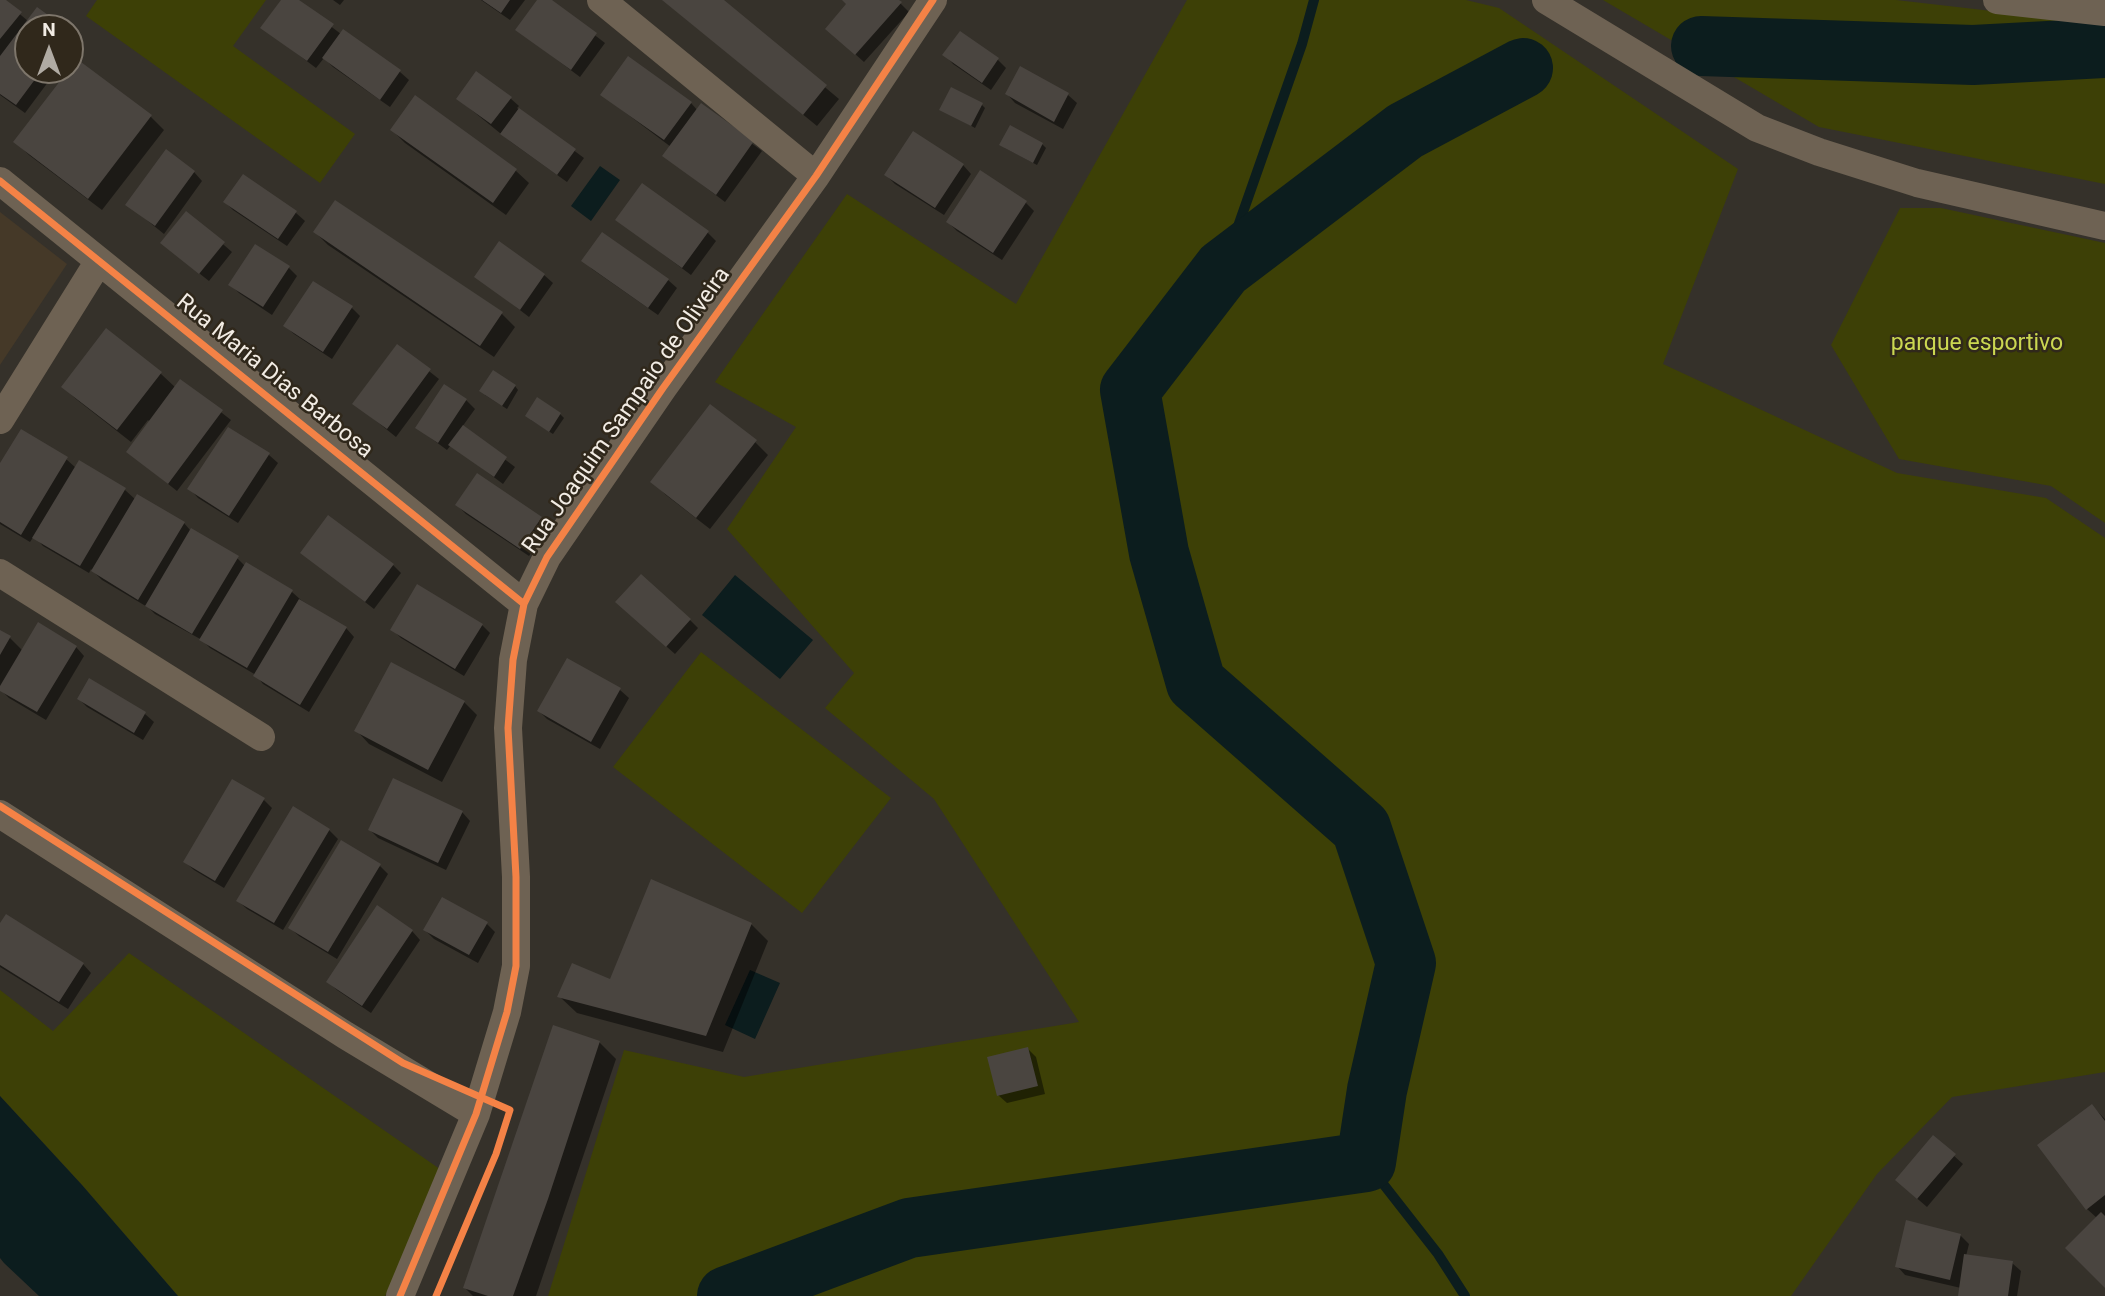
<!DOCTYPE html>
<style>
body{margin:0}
#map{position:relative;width:2105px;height:1296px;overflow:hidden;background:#35312a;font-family:Roboto,sans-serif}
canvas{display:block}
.north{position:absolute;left:14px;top:14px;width:70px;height:70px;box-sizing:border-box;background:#30281b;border:2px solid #7e766b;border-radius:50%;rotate:0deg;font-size:19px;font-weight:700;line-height:28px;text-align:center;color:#f2ece4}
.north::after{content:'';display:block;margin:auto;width:24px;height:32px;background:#b0aba3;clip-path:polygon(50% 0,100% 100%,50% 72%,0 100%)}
</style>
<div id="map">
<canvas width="2105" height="1296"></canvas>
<div class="north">N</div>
</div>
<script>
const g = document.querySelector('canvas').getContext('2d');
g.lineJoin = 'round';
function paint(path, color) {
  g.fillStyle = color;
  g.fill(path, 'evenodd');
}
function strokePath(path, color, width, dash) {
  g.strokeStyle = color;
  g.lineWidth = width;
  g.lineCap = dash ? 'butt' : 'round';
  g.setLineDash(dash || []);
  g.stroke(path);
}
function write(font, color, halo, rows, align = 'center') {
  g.font = font + ' Roboto,sans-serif';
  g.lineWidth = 5;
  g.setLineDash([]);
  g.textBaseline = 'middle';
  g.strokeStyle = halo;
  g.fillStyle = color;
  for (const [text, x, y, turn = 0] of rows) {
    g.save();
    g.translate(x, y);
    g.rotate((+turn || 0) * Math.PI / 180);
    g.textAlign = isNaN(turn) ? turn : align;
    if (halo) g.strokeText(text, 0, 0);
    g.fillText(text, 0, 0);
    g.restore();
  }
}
paint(new Path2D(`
 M 0,212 L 67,264 L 0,365 Z`), '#453928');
paint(new Path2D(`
 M 97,0 L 266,0 L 233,46 L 355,134 L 320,183 L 86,16 Z
 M 1187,0 L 1466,0 L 1499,8 L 1738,169 L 1663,364 L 1897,473 L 2046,498 L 2105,538 L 2105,1072 L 1952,1097 L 1877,1174 L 1791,1296 L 548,1296 L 624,1050 L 744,1077 L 1079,1022 L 934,799 L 825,708 L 854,673 L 727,529 L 796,427 L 715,382 L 847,194 L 1016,304 Z
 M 1603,0 L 1896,0 L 2105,24 L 2105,184 L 1819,127 Z
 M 1900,208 L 1941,208 L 2105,243 L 2105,523 L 2051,486 L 1899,459 L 1831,345 Z
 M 701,652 L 891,798 L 802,913 L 613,767 Z
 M 129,953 L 447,1174 L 385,1296 L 178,1296 L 82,1185 L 0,1096 L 0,990 L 53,1031 Z`), '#3d4006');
paint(new Path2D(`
 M 600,166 L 620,180 L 591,221 L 571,206 Z
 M 735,575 L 813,640 L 780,679 L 702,615 Z
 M 750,970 L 780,983 L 755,1039 L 725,1025 Z
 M 0,1096 L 82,1185 L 178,1296 L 39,1296 L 4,1263 L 0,1258 Z`), '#0c1d1e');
paint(new Path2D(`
 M 0,0 L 3,0 L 28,21 L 63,28 L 28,28 L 28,70 L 57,70 L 25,113 L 0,95 Z
 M 283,0 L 296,0 L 341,34 L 344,31 L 400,72 L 409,80 L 390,107 L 333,67 L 324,58 L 316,68 L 263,28 Z
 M 333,0 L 344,0 L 340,5 Z
 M 481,0 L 525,0 L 510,20 Z
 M 539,0 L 549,0 L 605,43 L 580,77 L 517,30 Z
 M 663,0 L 721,0 L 839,99 L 817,126 Z
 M 844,0 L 897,0 L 909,12 L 864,62 L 836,37 L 848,5 Z
 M 70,33 L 78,41 L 70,53 Z
 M 945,55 L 998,60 L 1006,68 L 991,90 L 953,64 Z
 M 78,61 L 151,117 L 164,130 L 102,210 L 29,155 L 16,142 Z
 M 1021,68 L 1068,95 L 1077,103 L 1063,129 L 1015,103 L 1007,94 Z
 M 602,95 L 691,103 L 698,111 L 701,106 L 762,151 L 725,202 L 664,156 L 671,147 Z
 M 415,98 L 516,171 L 529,183 L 506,215 L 405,143 L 392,130 Z
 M 510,98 L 519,106 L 517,108 L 584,158 L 567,182 L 511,142 L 458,99 Z
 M 982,105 L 985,108 L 975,128 L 941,109 Z
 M 1042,144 L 1046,148 L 1037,165 L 1005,148 Z
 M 963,165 L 971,174 L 944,215 L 895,184 L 886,175 Z
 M 194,172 L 202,181 L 164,234 L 128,205 Z
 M 981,173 L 1026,203 L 1034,211 L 1002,260 L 957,231 L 948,222 Z
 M 243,176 L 296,213 L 305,221 L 287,246 L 233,210 L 225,202 Z
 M 187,213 L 232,252 L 209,281 L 171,251 Z
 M 617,220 L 707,232 L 716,241 L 691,275 Z
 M 315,232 L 502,314 L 515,327 L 494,357 L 328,245 Z
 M 256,247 L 289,268 L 297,276 L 272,315 L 239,293 L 231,285 Z
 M 584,261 L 668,280 L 677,288 L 658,315 L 592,269 Z
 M 544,275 L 553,283 L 529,317 L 477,277 Z
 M 352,308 L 360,316 L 332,359 L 294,334 L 285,326 Z
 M 107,331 L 161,374 L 176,388 L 181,381 L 231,420 L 177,491 L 128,452 L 150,422 L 148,420 L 131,442 L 76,399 L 63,387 Z
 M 397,346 L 439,379 L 396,437 L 355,404 Z
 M 515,386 L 518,390 L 507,409 L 485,395 Z
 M 466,400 L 475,409 L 462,427 L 515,467 L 503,484 L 451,445 L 447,450 L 417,428 Z
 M 560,414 L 564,418 L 553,434 L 531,420 Z
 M 229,429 L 269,455 L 278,463 L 238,523 L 198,498 L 190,489 Z
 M 755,442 L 768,455 L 710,529 L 666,495 L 653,482 Z
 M 66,459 L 76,468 L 79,462 L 125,490 L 136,500 L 184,523 L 190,530 L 237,558 L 245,566 L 292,592 L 301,600 L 346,628 L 354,637 L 309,712 L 263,684 L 256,675 L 210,648 L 202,640 L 155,614 L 149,608 L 102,580 L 91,569 L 89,573 L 43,546 L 34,536 L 30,542 L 0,524 L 0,467 Z
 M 478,475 L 541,518 L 550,527 L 529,556 L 466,514 L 457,505 Z
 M 302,553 L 393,565 L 401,573 L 374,609 Z
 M 625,610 L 690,620 L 698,628 L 675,654 Z
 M 482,625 L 490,633 L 464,676 L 401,638 L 392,629 Z
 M 0,632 L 10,638 L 23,651 L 76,647 L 84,656 L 46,720 L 9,698 L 0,689 Z
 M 567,660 L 620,690 L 629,698 L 600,749 L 547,719 L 539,711 Z
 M 90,680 L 145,714 L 154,722 L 143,740 L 87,707 L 79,699 Z
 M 464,702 L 477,715 L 442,782 L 369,744 L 357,731 Z
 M 263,799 L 272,808 L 224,888 L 194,870 L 185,862 Z
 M 293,808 L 329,830 L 338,839 L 283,930 L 247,909 L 238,901 Z
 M 462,812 L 470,821 L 446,870 L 378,838 L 370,830 Z
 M 380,866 L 388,874 L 337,959 L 299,936 L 290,928 Z
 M 486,923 L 495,932 L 478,963 L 434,939 L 425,930 Z
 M 751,924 L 768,941 L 723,1052 L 577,1013 L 560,997 L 611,981 Z
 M 0,926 L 83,964 L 91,973 L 68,1009 L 0,967 Z
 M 412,931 L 420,940 L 371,1013 L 337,990 L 328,982 Z
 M 599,1042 L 616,1059 L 536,1296 L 473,1296 L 465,1288 Z
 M 1028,1049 L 1036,1057 L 1045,1094 L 1007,1103 L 998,1095 Z
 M 2092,1106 L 2105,1119 L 2105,1286 L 2097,1218 L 2087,1209 Z
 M 1934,1138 L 1963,1164 L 1927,1207 L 1905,1188 Z
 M 1960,1235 L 1969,1244 L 1966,1256 L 2012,1263 L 2021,1271 L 2017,1296 L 1959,1296 L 1961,1288 L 1905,1275 L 1897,1266 Z`), '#0007');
strokePath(new Path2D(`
 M 1223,269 L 1302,44 L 1314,0
 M 1366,1162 L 1438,1254 L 1465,1296`), '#0c1d1e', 10);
strokePath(new Path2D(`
 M 1701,46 L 1973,55 L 2105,48
 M 727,1296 L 909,1228 L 1366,1162 L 1377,1090 L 1406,963 L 1361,828 L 1196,683 L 1159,553 L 1130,390 L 1223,269 L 1405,131 L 1523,68`), '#0c1d1e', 60);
paint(new Path2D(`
 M 0,0 L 6,0 L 22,12 L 0,39 Z
 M 281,0 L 299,0 L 334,24 L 307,61 L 260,28 Z
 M 482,0 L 510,0 L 501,13 Z
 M 537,0 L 552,0 L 597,33 L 571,70 L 515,30 Z
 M 662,0 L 724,0 L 827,85 L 803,115 Z
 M 842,0 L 899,0 L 902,2 L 855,55 L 825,29 L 846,4 Z
 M 37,7 L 66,28 L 28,28 L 28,70 L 42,70 L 16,105 L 0,94 L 0,56 Z
 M 343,29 L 401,70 L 380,100 L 322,58 Z
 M 960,31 L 999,58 L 982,83 L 942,55 Z
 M 628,56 L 692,102 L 664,140 L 600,95 Z
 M 77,59 L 152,115 L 88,199 L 13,142 Z
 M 1020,66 L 1069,93 L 1054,122 L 1005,94 Z
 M 476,71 L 512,97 L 491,124 L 456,99 Z
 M 951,87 L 983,103 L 971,126 L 939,110 Z
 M 415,95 L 517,169 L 493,203 L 390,130 Z
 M 701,103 L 754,141 L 716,195 L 662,156 Z
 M 519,108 L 576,149 L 557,175 L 500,134 Z
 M 1010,125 L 1043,143 L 1033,163 L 999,145 Z
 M 913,131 L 964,164 L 935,208 L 884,175 Z
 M 166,149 L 195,171 L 155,226 L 125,205 Z
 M 980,170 L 1027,201 L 993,253 L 946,222 Z
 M 243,174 L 297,211 L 278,239 L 223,202 Z
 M 642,183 L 709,231 L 682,268 L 615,220 Z
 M 335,200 L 503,312 L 480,346 L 313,232 Z
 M 186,211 L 225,242 L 199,274 L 160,243 Z
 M 602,232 L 669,279 L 648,308 L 581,261 Z
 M 499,241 L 545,274 L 520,310 L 474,277 Z
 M 255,244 L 290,266 L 263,307 L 228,285 Z
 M 313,281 L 353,306 L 323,352 L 283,326 Z
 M 106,328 L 162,372 L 117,430 L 61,387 Z
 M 397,344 L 431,369 L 387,429 L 352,404 Z
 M 493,370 L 516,385 L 502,406 L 479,391 Z
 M 180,379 L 223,410 L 168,484 L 126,452 Z
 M 444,384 L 467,399 L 438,443 L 415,428 Z
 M 537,397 L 561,413 L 549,432 L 525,416 Z
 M 710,404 L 757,440 L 696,518 L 650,482 Z
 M 463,425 L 507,457 L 494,477 L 448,445 Z
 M 228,427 L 270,453 L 229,516 L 187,489 Z
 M 21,429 L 68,457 L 21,535 L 0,522 L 0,463 Z
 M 79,460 L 126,488 L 80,566 L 32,538 Z
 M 477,473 L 542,517 L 520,549 L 455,505 Z
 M 137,494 L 185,522 L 138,600 L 91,571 Z
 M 328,515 L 394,564 L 365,602 L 300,553 Z
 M 191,528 L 239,556 L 192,634 L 145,606 Z
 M 246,562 L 293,590 L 247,668 L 199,640 Z
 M 641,574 L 691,619 L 666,647 L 615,602 Z
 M 417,584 L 483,624 L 455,669 L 390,630 Z
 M 299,599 L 347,627 L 300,705 L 253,676 Z
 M 38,622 L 77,646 L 37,712 L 0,691 L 0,686 Z
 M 0,630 L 11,636 L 0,655 Z
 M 567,658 L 621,688 L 591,742 L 537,711 Z
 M 391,662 L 465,701 L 428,770 L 354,731 Z
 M 89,678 L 146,712 L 134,733 L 77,699 Z
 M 393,778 L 463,811 L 438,863 L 368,830 Z
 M 232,779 L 265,798 L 215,881 L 183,862 Z
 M 293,806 L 330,829 L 274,923 L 236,901 Z
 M 341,840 L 381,864 L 328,952 L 288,928 Z
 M 651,879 L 752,923 L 706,1036 L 557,997 L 572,963 L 610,979 Z
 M 442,897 L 488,922 L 469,955 L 423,930 Z
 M 377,905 L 413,930 L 362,1006 L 326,982 Z
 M 6,914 L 84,963 L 59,1002 L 0,965 L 0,923 Z
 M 553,1025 L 600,1041 L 548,1199 L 513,1296 L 488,1296 L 463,1288 Z
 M 1028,1047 L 1038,1086 L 997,1096 L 987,1057 Z
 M 2092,1104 L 2105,1121 L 2105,1195 L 2086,1210 L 2037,1145 Z
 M 1933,1135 L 1956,1154 L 1917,1199 L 1895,1180 Z
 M 2101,1212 L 2105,1216 L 2105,1288 L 2065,1248 Z
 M 1906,1220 L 1961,1234 L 1950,1280 L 1895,1267 Z
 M 1964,1254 L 2013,1261 L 2008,1296 L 1958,1296 Z`), '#4a4540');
strokePath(new Path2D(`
 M 601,0 L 816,176
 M 1546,0 L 1757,128 L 1819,152 L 1917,183 L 2105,226
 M 1997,0 L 2105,12
 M 0,181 L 524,604
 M 0,420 L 99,261
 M 0,573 L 261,737
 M 0,814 L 345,1035 L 476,1114
 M 400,1296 L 476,1114 L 507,1012 L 516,966 L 516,877 L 508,728 L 513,660 L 524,604 L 547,557 L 663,388 L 816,176 L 933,0`), '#6e6253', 28);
strokePath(new Path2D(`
 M 0,181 L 524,604
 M 0,806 L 403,1063 L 510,1110 L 496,1154 L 436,1296
 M 400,1296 L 476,1114 L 507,1012 L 516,966 L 516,877 L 508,728 L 513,660 L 524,604 L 547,557 L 663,388 L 816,176 L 933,0`), '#f48246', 7);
write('23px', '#cbd751', '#30281b', [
 ["parque esportivo",1977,344]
]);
write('23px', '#f2ece4', '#30281b', [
 ["Rua Maria Dias Barbosa",274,377,39],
 ["Rua Joaquim Sampaio de Oliveira",627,411,-55]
]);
</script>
